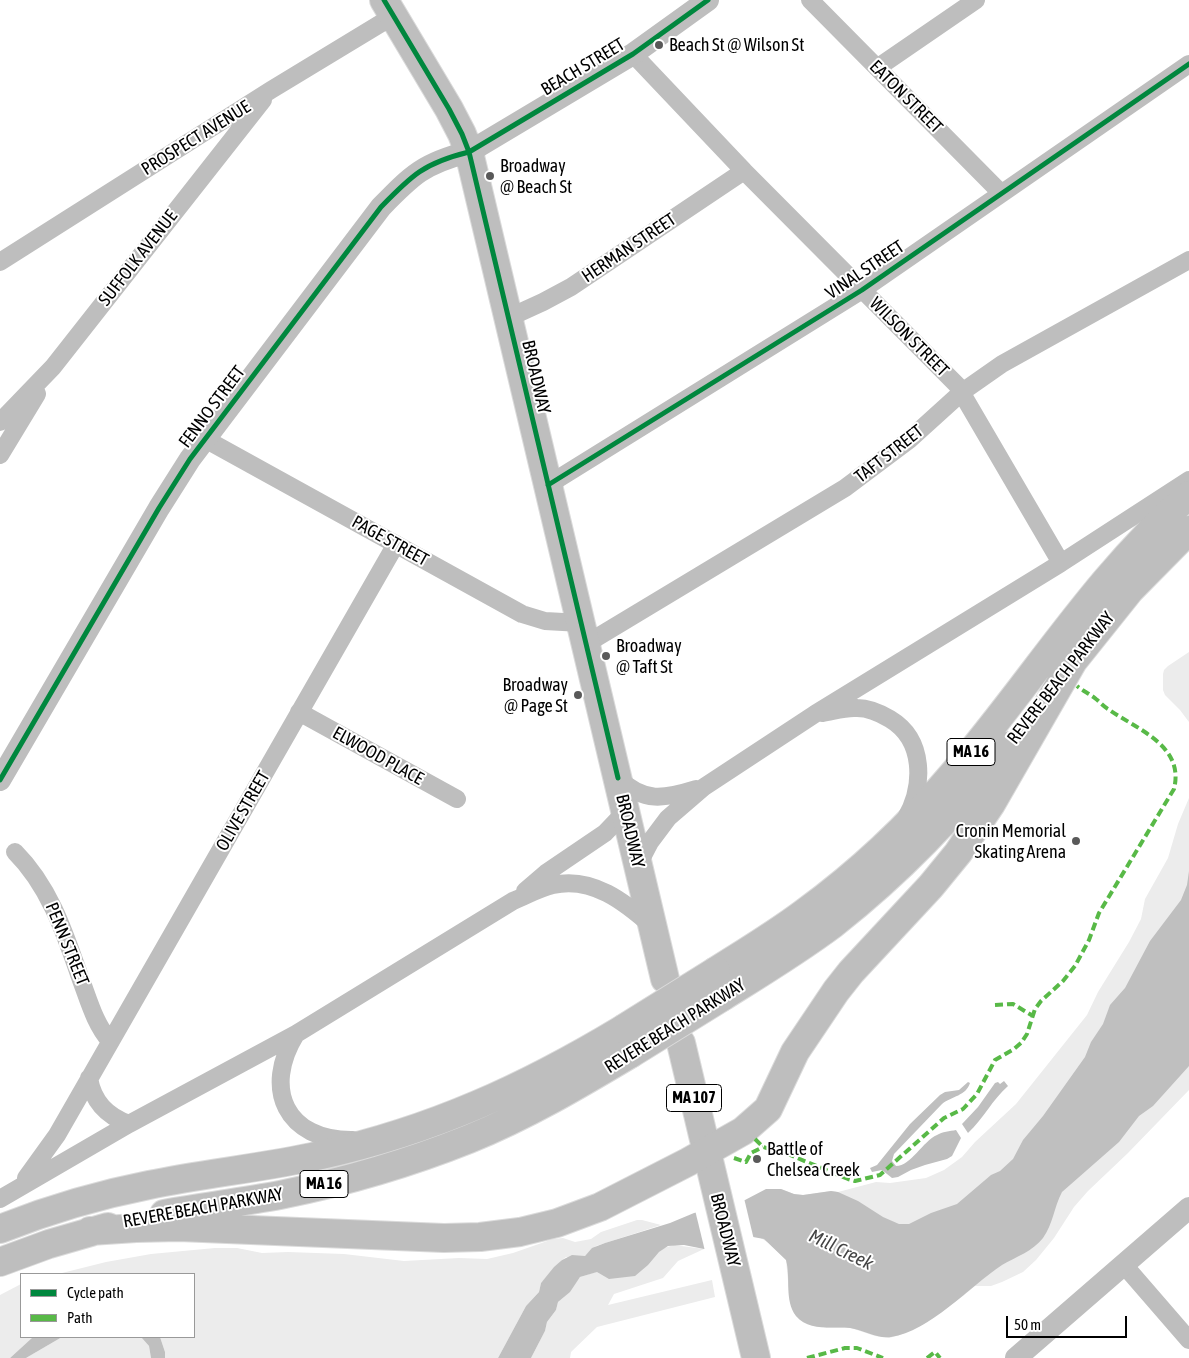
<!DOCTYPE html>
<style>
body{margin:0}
#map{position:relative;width:1189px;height:1358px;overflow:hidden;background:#fff;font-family:"Asap Condensed",sans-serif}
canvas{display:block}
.legend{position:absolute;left:20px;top:1273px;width:175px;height:65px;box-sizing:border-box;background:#fff;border:1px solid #999;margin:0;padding:6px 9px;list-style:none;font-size:15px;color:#000}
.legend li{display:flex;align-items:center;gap:10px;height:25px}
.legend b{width:25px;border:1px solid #999}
.scale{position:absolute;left:1006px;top:1316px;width:121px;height:22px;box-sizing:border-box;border:2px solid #000;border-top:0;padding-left:6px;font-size:15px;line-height:18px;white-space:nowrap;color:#000;-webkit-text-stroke:4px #fff;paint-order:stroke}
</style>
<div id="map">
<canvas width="1189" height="1358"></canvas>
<ul class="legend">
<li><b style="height:6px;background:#00873e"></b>Cycle path</li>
<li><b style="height:6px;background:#58b947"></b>Path</li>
</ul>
<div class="scale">50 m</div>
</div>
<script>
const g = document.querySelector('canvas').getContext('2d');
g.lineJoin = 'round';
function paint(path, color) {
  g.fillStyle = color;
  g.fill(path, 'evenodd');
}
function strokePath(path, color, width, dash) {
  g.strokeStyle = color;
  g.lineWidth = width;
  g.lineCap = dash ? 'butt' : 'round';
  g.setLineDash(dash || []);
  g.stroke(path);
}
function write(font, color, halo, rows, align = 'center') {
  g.font = font + ' "Asap Condensed",sans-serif';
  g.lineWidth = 4;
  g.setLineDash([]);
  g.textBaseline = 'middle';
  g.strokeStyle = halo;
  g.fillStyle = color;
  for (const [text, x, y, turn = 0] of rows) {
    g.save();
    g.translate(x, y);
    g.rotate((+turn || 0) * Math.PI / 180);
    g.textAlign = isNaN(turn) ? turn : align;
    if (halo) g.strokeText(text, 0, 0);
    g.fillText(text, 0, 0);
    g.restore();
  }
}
paint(new Path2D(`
 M 1189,652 L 1189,722 L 1180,710 L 1165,695 L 1163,690 L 1163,674 L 1164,670 L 1168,666 Z
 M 1189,798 L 1189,981 L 937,1255 L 771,1201 L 781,1189 L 794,1194 L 803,1195 L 831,1191 L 838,1192 L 876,1182 L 890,1183 L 926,1178 L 944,1170 L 962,1157 L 975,1142 L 1016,1104 L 1087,1015 L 1098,992 L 1129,942 L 1141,919 L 1145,899 L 1168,858 L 1178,824 Z
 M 1189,1023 L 1189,1090 L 1128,1153 L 1088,1191 L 1074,1207 L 1054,1238 L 1036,1260 L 1023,1272 L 1002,1282 L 991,1286 L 975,1286 L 963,1296 L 924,1324 L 900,1335 L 889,1338 L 875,1336 L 851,1328 L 827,1328 L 802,1321 L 796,1316 L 790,1302 L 786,1260 L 769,1243 L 759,1237 L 880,1280 Z
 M 637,1220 L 642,1220 L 661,1225 L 596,1246 L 585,1256 L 566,1257 L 562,1260 L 541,1283 L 539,1292 L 526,1306 L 498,1358 L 165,1358 L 165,1352 L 160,1337 L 194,1337 L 194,1274 L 58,1274 L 106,1262 L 151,1254 L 215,1248 L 237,1248 L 262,1253 L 288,1252 L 344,1254 L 404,1261 L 459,1258 L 487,1259 L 513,1253 L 553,1239 L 563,1238 L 575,1242 L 591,1239 L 601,1232 Z
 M 674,1245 L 704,1249 L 678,1261 L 663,1278 L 614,1294 L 608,1305 L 712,1280 L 715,1297 L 597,1327 L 571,1352 L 570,1358 L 531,1358 L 545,1331 L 547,1322 L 556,1310 L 558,1302 L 566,1295 L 580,1277 L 659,1252 L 664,1248 Z
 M 21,1284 L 21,1337 L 33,1337 L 10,1358 L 0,1358 L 0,1295 Z
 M 62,1337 L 141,1337 L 149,1346 L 151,1358 L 26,1358 Z`), '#ececec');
paint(new Path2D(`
 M 1189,871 L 1189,1066 L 1153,1106 L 1139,1116 L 1119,1142 L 1062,1192 C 1054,1207 1053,1224 1043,1238 C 1033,1251 1016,1257 1002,1265 C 970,1286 929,1332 891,1337 C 876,1339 864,1330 850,1328 C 833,1326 809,1332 796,1316 C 784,1300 791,1278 786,1260 L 764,1239 L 753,1237 L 704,1249 L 684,1245 L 668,1246 L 659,1252 L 648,1265 L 635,1276 L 609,1279 L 597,1272 L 580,1277 L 570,1292 L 558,1302 L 556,1310 L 547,1322 L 545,1331 L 531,1358 L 498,1358 L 526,1306 L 539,1292 L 541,1283 L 554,1267 L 562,1260 L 572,1255 L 585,1256 L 592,1248 L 605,1243 L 670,1223 L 694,1213 L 745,1200 L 766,1189 L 781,1189 L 794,1194 L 803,1195 L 831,1191 L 838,1192 L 858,1201 L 883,1217 L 899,1224 L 909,1224 L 931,1213 L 957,1204 L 991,1175 L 1000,1171 L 1013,1159 L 1023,1140 L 1043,1116 L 1085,1057 L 1091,1042 L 1103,1024 L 1110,1005 L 1125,988 L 1150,941 L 1181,900 L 1187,885 Z
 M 1004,1081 L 1008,1086 C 992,1100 984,1118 968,1133 L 962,1124 L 978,1107 L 995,1083 L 998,1082 L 1000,1084 Z
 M 968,1082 L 970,1083 C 966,1096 952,1096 942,1104 L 894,1154 L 892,1161 L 896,1166 C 911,1166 923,1141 937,1135 C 942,1132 950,1131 956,1130 L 961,1138 L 952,1156 L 947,1159 L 925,1165 L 911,1170 L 898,1177 L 892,1178 L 882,1170 L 872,1172 L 870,1168 L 877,1165 L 910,1124 L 940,1095 L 945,1092 L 959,1090 Z
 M 33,1337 L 62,1337 L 26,1358 L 10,1358 Z
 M 141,1337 L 160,1337 L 165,1352 L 165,1358 L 151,1358 L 149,1346 Z`), '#bfbfbf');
paint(new Path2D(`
 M 744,1198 L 754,1240 L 705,1251 L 695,1210 Z`), '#fff');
const primary = new Path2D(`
 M 384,0 L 449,109 L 462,134 L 469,152 L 665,979
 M 681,1043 L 756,1358`);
const trunk = new Path2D(`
 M 1066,670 L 1130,590 L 1189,530
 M 716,971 C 746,952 776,934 804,913 C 859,873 909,826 953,774 C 1033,681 1095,577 1189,495
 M 722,997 C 759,974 797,951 833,924 C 899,872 957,812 1008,746
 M 164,1214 C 203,1207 242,1202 280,1195 C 344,1182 409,1163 469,1139 C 526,1116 578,1085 630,1054
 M 0,1229 C 48,1210 98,1195 149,1185 C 206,1173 264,1168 321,1155 C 433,1130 525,1088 623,1029
 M 90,1231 L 136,1228 L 179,1227 L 444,1238 L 480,1237 L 520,1232 L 557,1223 L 600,1207 L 688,1162 L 743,1131 L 768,1109 L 795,1052 L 836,991 L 851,972 L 931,886 L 958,853 L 991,804 L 1076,656
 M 0,1262 L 49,1244 L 108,1227`);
strokePath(primary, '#dbdbdb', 30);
strokePath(trunk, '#dbdbdb', 30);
strokePath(new Path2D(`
 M 810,0 L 1001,193
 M 633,54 L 744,171 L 957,385 L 1061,563
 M 877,68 L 976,0
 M 0,262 L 271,90 L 393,16
 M 508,318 L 543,302 L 571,287 L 744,171
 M 0,422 L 53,367 L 263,100
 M 205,439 L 522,614 L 545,621 L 581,623
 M 0,455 L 37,394
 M 548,485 L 862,290 L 1189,64
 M 586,644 L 845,488 L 909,440 L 962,392 L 1002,364 L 1189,260
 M 299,712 L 457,799
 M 822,713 C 834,711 846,707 857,708 C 868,708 880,713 890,719 C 925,740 924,786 906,818
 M 618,778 C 644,803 664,799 696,789
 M 15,852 C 50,887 65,934 81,980 C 89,1001 95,1024 110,1041
 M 638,865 L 650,842 L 668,818 L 704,787 L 815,714 L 1061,563 L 1189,480
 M 525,891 L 546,873 L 605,833 L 626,811
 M 296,1034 C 262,1089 286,1141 353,1140
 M 89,1078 C 93,1102 107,1116 129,1124
 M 26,1178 L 57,1135 L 396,544
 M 0,1199 L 129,1124 L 296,1034 L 513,901 C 526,896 539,888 553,885 C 592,876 625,902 653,927
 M 1124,1265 L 1189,1340`), '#bebebe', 18);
strokePath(new Path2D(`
 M 0,780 L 159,508 L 190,459 L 381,207 C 412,175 424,163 469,152 L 633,54 L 708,0
 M 1016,1358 L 1189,1208`), '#bebebe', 22);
strokePath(primary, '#bebebe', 28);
strokePath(trunk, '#bebebe', 28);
const trunkBridge = new Path2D(`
 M 623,1029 L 716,971
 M 630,1054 L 722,997`);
strokePath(trunkBridge, '#dbdbdb', 30, []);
strokePath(trunkBridge, '#bebebe', 28);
strokePath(new Path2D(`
 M 995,1005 L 1013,1004 L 1033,1016
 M 755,1139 L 763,1147 L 790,1155 L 848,1179 L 855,1181 L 880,1175 L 944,1118 L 963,1109 L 977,1094 L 995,1060 L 1014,1049 L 1021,1043 L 1027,1034 L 1035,1009 L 1041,1001 L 1063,981 L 1075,966 L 1089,940 L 1099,913 L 1174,789 C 1185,745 1136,729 1108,709 C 1103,706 1100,702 1096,699 C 1090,694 1083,691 1077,686
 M 734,1158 L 746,1162 L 751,1153 L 763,1147
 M 807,1358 L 845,1348 L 857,1348 L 883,1358
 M 927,1358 L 935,1352 L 940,1358`), '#58b947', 4, [8, 4]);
strokePath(new Path2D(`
 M 384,0 L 449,109 L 462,134 L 469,152 L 618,778
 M 548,485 L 862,290 L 1189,64
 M 0,780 L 159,508 L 190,459 L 381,207 C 412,175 424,163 469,152 L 633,54 L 708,0`), '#00873e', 5);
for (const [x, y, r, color] of [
 [659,45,5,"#595959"],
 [490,176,5,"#595959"],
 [606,656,5,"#595959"],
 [578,695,5,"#595959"],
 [1076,841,5,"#595959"],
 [757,1159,5,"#595959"]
]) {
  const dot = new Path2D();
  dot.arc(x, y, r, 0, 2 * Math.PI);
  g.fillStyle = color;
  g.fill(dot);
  strokePath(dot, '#fff', 2);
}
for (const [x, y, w] of [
 [971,752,48],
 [694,1098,55],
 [324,1184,48]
]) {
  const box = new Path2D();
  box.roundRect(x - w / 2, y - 13.5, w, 27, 4);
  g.fillStyle = '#fff';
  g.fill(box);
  strokePath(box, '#000', 1);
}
write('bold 16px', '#000', null, [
 ["MA 16",971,752],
 ["MA 107",694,1098],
 ["MA 16",324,1184]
]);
write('18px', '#000', '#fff', [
 ["Beach St @ Wilson St",669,45],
 ["Broadway",500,166],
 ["@ Beach St",500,187],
 ["Broadway",616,646],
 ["@ Taft St",616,667],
 ["Broadway",568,685,"right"],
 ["@ Page St",568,706,"right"],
 ["Cronin Memorial",1066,831,"right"],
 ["Skating Arena",1066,852,"right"],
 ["Battle of",767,1149],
 ["Chelsea Creek",767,1170]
], 'left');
write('18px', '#000', '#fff', [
 ["BEACH STREET",583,67,-31],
 ["EATON STREET",906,97,45],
 ["PROSPECT AVENUE",196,138,-32],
 ["HERMAN STREET",629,248,-34],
 ["SUFFOLK AVENUE",138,258,-52],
 ["VINAL STREET",865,270,-34],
 ["WILSON STREET",909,337,45],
 ["BROADWAY",536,377,77],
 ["FENNO STREET",212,407,-53],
 ["TAFT STREET",889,454,-38],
 ["PAGE STREET",390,541,29],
 ["REVERE BEACH PARKWAY",1061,678,-52],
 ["ELWOOD PLACE",378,756,29],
 ["OLIVE STREET",243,811,-60],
 ["BROADWAY",630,831,77],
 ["PENN STREET",67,944,68],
 ["REVERE BEACH PARKWAY",675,1026,-32],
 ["REVERE BEACH PARKWAY",203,1208,-10],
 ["BROADWAY",725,1230,76]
]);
write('italic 19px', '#444', '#fff', [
 ["Mill Creek",841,1250,26]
]);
</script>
